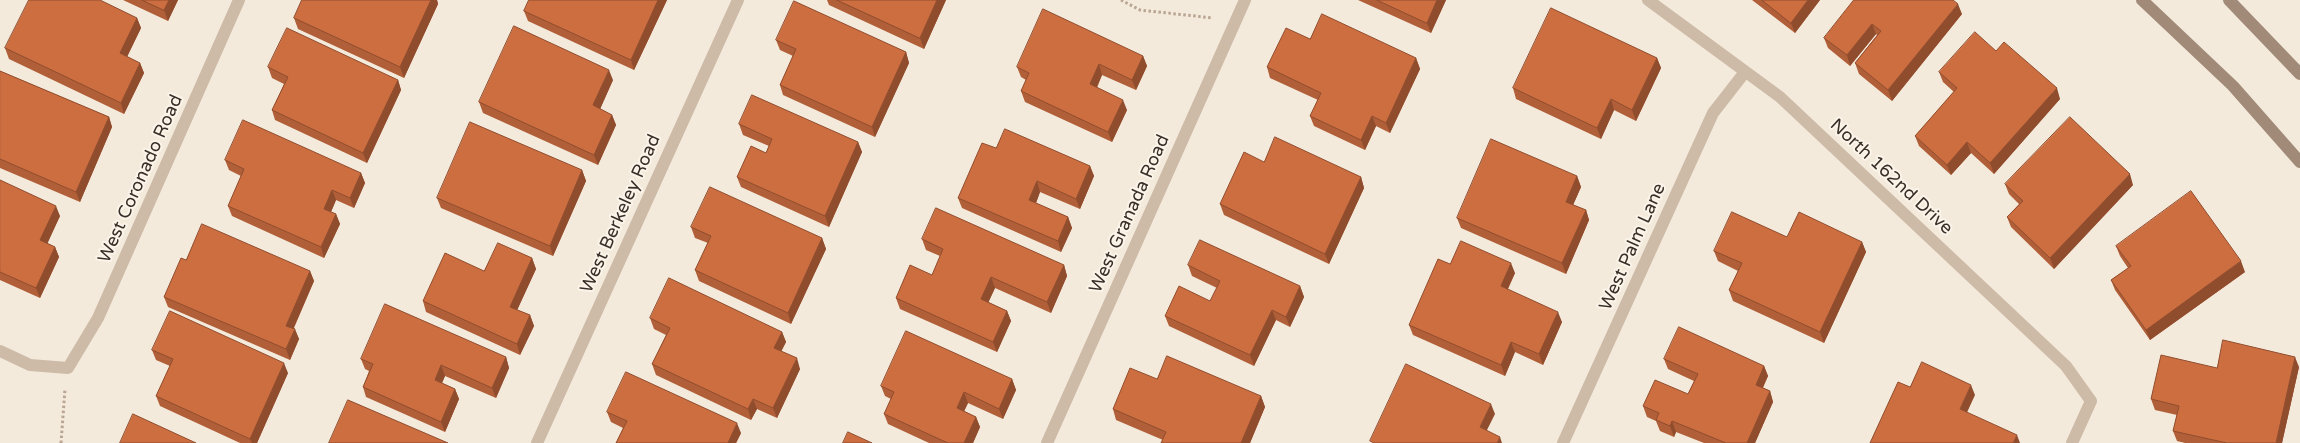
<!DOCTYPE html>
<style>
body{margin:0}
canvas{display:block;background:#f4eadc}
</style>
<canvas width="2300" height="443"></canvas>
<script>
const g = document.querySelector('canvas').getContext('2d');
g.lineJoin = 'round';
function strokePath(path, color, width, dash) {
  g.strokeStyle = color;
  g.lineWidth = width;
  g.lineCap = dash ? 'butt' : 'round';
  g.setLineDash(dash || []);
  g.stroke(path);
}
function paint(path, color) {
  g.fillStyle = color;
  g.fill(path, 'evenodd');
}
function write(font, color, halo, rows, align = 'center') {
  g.font = font + ' "Varela Round",sans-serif';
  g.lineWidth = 4;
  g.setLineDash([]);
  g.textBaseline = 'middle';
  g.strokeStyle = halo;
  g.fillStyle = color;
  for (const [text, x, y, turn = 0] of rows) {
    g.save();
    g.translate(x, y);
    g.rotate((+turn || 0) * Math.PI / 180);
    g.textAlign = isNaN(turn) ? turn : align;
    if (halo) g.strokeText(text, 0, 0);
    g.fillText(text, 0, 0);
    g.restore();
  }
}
strokePath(new Path2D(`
 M 1121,0 L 1140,10 L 1213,18
 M 61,443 L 65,389`), '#b9a591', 3, [2.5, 2.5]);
strokePath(new Path2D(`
 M 1648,0 L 1780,97 L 2066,366 L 2091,401 L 2072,443
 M 0,351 L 30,365 L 68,368 L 98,318 L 239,0
 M 537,443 L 738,0
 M 1047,443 L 1245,0
 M 1563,443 L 1713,113 L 1745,72`), '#cdbba7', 12);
strokePath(new Path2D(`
 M 2142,0 L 2233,86 L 2300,162
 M 2229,0 L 2300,74`), '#a18a78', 12);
paint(new Path2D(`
 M 123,0 L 178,0 L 168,21 Z
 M 302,0 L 437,0 L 438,4 L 404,78 L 298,29 L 294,18 Z
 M 529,0 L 667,0 L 634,70 L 528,21 L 524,11 Z
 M 827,0 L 946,0 L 924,49 L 829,5 Z
 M 1358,0 L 1446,0 L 1431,33 Z
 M 1752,0 L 1820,0 L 1795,33 Z
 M 1854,0 L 1962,14 L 1892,101 L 1859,74 L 1855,63 L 1877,35 L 1876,34 L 1850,66 L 1828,48 L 1824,38 Z
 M 137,18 L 141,28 L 127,57 L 140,63 L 144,73 L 124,114 L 9,59 L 5,48 Z
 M 1310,39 L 1416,58 L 1420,69 L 1390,133 L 1376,126 L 1365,150 L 1314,126 L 1310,116 L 1318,100 L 1270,78 L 1267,67 Z
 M 776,40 L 906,52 L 909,63 L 875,137 L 783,95 L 780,85 L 793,56 L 780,50 Z
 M 1996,51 L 2060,99 L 1994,174 L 1971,153 L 1951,175 L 1919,146 L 1915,136 L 1954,92 L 1943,82 L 1939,72 Z
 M 1143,56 L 1147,66 L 1136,90 L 1102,75 L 1097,88 L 1127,110 L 1112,142 L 1025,102 L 1021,91 L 1026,80 L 1021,77 L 1017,67 Z
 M 1657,58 L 1661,68 L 1636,121 L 1614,110 L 1601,139 L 1516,99 L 1513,88 Z
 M 268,67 L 398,80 L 401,90 L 367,163 L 275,120 L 272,110 L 284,84 L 272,78 Z
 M 0,71 L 109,117 L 112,127 L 80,202 L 0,168 Z
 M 613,80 L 600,109 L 612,115 L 616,125 L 598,165 L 483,113 L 479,102 Z
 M 739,124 L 858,142 L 862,152 L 829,227 L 741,187 L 737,177 L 766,153 L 769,146 L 743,135 Z
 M 996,148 L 1090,166 L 1094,176 L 1080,209 L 1040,192 L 1036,203 L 1068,217 L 1072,228 L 1061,252 L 962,208 L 958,198 Z
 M 225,160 L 361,173 L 365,183 L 354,208 L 336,200 L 331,212 L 336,214 L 340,224 L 324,258 L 232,216 L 228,206 L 241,176 L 229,170 Z
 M 1264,162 L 1361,177 L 1364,188 L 1329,264 L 1224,215 L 1220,204 Z
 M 582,170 L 586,181 L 553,256 L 441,208 L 437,198 Z
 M 1577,176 L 1581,187 L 1573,205 L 1586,210 L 1589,220 L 1566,274 L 1461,228 L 1457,218 Z
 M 0,180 L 60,216 L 47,243 L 55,247 L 59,257 L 40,298 L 0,280 Z
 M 2005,184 L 2133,185 L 2054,269 L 2011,227 L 2007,217 L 2019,204 L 2009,194 Z
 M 691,227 L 822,238 L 826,249 L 791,324 L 699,281 L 695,270 L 708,243 L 695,238 Z
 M 1787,237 L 1862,242 L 1866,252 L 1824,343 L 1733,301 L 1729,290 L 1738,271 L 1718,261 L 1714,251 Z
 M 922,239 L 1064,265 L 1067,276 L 1051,313 L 995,288 L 988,302 L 1007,311 L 1011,321 L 997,352 L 900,309 L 896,298 L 932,275 L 940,256 L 926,250 Z
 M 2116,246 L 2245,272 L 2150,340 L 2115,290 L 2111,280 L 2128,268 L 2120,256 Z
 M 532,258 L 536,269 L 517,310 L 530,315 L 534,326 L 520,355 L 426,312 L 423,301 L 484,271 Z
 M 186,260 L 310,271 L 314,281 L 294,328 L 299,339 L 290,360 L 168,307 L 164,297 Z
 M 1450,264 L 1515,273 L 1508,289 L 1562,322 L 1543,365 L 1515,352 L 1505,376 L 1413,335 L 1409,325 Z
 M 1188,265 L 1300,286 L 1304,297 L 1290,327 L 1276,320 L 1254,366 L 1169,326 L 1165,316 L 1210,301 L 1217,288 L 1192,276 Z
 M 650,318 L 782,332 L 786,342 L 781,351 L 800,369 L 777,418 L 757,409 L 751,420 L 656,375 L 652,364 L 666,335 L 654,329 Z
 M 152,350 L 288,373 L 257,443 L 240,443 L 160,406 L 156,396 L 170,366 L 156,360 Z
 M 506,357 L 509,368 L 496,398 L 445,376 L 442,383 L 455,389 L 459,399 L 445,432 L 366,397 L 363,387 L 369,371 L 365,369 L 361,359 Z
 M 1664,359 L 1764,366 L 1768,376 L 1763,388 L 1770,391 L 1773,402 L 1755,443 L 1704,443 L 1676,432 L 1674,437 L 1660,431 L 1656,421 L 1647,417 L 1643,406 L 1688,394 L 1694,381 L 1668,369 Z
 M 2299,367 L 2282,443 L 2185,443 L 2177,441 L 2173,431 L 2177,415 L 2155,410 L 2151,399 L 2217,368 Z
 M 1012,379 L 1016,390 L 1003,419 L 968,403 L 964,411 L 976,417 L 980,427 L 973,443 L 929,443 L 888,424 L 884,414 L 891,399 L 885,396 L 881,386 Z
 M 1157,379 L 1261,396 L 1265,407 L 1250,443 L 1161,443 L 1163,440 L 1116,420 L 1113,409 Z
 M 607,412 L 741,433 L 736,443 L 616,443 L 623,428 L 611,422 Z`), '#b05f38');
paint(new Path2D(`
 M 169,0 L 178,0 L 168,21 L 164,10 Z
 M 431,0 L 437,0 L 438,4 L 404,78 L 400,67 Z
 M 658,0 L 667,0 L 634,70 L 631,60 Z
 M 937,0 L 946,0 L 924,49 L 920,38 Z
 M 1437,0 L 1446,0 L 1431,33 L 1427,23 Z
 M 1808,0 L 1820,0 L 1795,33 L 1791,23 Z
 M 1958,4 L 1962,14 L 1892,101 L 1888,90 Z
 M 137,18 L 141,28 L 124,63 L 120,53 Z
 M 1872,24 L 1876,34 L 1850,66 L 1847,55 Z
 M 906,52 L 909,63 L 875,137 L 872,127 Z
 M 1143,56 L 1147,66 L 1136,90 L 1132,80 Z
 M 1416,58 L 1420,69 L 1390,133 L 1386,123 Z
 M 1657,58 L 1661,68 L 1636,121 L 1632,110 Z
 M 140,63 L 144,73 L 124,114 L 121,103 Z
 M 1099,64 L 1102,75 L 1093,95 L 1090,84 Z
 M 609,70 L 613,80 L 597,116 L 593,105 Z
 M 398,80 L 401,90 L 367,163 L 363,153 Z
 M 2057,88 L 2060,99 L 1994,174 L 1990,163 Z
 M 1611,99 L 1614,110 L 1601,139 L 1597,128 Z
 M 1123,100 L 1127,110 L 1112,142 L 1108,132 Z
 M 612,115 L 616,125 L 598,165 L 594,155 Z
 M 1372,116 L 1376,126 L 1365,150 L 1361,140 Z
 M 109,117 L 112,127 L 80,202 L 76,192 Z
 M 858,142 L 862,152 L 829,227 L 825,216 Z
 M 1967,142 L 1971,153 L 1951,175 L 1947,165 Z
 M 1090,166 L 1094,176 L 1080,209 L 1076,199 Z
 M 582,170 L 586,181 L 553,256 L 550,246 Z
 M 361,173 L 365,183 L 354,208 L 350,198 Z
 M 2130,174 L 2133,185 L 2054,269 L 2050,258 Z
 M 1577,176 L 1581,187 L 1570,212 L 1566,202 Z
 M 1361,177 L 1364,188 L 1329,264 L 1325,254 Z
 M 1037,181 L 1040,192 L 1033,211 L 1029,200 Z
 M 332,190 L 336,200 L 328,219 L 324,209 Z
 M 56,206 L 60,216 L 44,251 L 40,240 Z
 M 1586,210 L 1589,220 L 1566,274 L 1562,263 Z
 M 336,214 L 340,224 L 324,258 L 321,247 Z
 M 1068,217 L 1072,228 L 1061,252 L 1058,241 Z
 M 822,238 L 826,249 L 791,324 L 788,313 Z
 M 1862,242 L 1866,252 L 1824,343 L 1820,332 Z
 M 55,247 L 59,257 L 40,298 L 36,288 Z
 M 532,258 L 536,269 L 514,317 L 510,307 Z
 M 2241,261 L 2245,272 L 2150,340 L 2146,330 Z
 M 1511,263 L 1515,273 L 1504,297 L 1501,286 Z
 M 1064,265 L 1067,276 L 1051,313 L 1047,302 Z
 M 310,271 L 314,281 L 290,336 L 286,326 Z
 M 991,277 L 995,288 L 985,310 L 981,299 Z
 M 1300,286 L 1304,297 L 1290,327 L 1286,317 Z
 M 1272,310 L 1276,320 L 1254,366 L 1250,355 Z
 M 1007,311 L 1011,321 L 997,352 L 993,342 Z
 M 1558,312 L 1562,322 L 1543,365 L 1539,354 Z
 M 530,315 L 534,326 L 520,355 L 517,344 Z
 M 295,329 L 299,339 L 290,360 L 286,349 Z
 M 782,332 L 786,342 L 778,358 L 774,348 Z
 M 1511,342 L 1515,352 L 1505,376 L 1501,365 Z
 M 506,357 L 509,368 L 496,398 L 492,388 Z
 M 2295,357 L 2299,367 L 2282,443 L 2276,443 Z
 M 797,358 L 800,369 L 777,418 L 773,408 Z
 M 284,363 L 288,373 L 257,443 L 252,443 L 250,439 Z
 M 441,365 L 445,376 L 439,390 L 435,380 Z
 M 1764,366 L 1768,376 L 1759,395 L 1756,385 Z
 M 1012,379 L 1016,390 L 1003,419 L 999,409 Z
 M 1971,385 L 1975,395 L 1964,419 L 1960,409 Z
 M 455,389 L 459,399 L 445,432 L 441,422 Z
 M 1770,391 L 1773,402 L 1755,443 L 1747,443 Z
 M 964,392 L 968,403 L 961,418 L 957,408 Z
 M 1261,396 L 1265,407 L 1250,443 L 1241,443 Z
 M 753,399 L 757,409 L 751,420 L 748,409 Z
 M 1491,404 L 1495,414 L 1483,438 L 1480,427 Z
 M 976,417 L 980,427 L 973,443 L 964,443 Z
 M 1672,421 L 1676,432 L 1674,437 L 1670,426 Z
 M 737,423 L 741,433 L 736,443 L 728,443 Z
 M 2017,435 L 2020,443 L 2013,443 Z
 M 1500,437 L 1502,443 L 1497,443 Z`), '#904d2e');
const building = new Path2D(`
 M 29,0 L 100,0 L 137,18 L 120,53 L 140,63 L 121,103 L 5,48 Z
 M 142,0 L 169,0 L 164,10 Z
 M 302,0 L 431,0 L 400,67 L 294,18 Z
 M 529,0 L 658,0 L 631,60 L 524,11 Z
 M 837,0 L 937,0 L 920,38 Z
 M 1377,0 L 1437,0 L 1427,23 Z
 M 1762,0 L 1808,0 L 1791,23 Z
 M 1854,0 L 1953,0 L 1958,4 L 1888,90 L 1855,63 L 1881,31 L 1872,24 L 1847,55 L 1824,38 Z
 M 794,1 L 906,52 L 872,127 L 780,85 L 796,49 L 776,40 Z
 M 1551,8 L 1657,58 L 1632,110 L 1611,99 L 1597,128 L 1513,88 Z
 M 1043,9 L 1143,56 L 1132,80 L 1099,64 L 1090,84 L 1123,100 L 1108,132 L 1021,91 L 1029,73 L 1017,67 Z
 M 1322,14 L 1416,58 L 1386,123 L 1372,116 L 1361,140 L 1310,116 L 1321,93 L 1267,67 L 1286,28 L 1310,39 Z
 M 514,26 L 609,70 L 593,105 L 612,115 L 594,155 L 479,102 Z
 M 287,28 L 398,80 L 363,153 L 272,110 L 288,77 L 268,67 Z
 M 1975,32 L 1996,51 L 2004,42 L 2057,88 L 1990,163 L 1967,142 L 1947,165 L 1915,136 L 1957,88 L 1939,72 Z
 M 0,71 L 109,117 L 76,192 L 0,159 Z
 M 752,95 L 858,142 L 825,216 L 737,177 L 751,146 L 766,153 L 772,139 L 739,124 Z
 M 2070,117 L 2130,174 L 2050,258 L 2007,217 L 2023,201 L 2005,184 Z
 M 243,120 L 361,173 L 350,198 L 332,190 L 324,209 L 336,214 L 321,247 L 228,206 L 244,169 L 225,160 Z
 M 470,122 L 582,170 L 550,246 L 437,198 Z
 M 1005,129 L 1090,166 L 1076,199 L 1037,181 L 1029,200 L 1068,217 L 1058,241 L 958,198 L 982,143 L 996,148 Z
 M 1275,137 L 1361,177 L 1325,254 L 1220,204 L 1244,152 L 1264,162 Z
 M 1491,139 L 1577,176 L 1566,202 L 1586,210 L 1562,263 L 1457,218 Z
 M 0,180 L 56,206 L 40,240 L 55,247 L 36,288 L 0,272 Z
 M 710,187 L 822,238 L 788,313 L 695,270 L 711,236 L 691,227 Z
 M 2191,191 L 2241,261 L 2146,330 L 2111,280 L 2131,266 L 2116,246 Z
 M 936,208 L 1064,265 L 1047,302 L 991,277 L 981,299 L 1007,311 L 993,342 L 896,298 L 910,265 L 932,275 L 943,249 L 922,239 Z
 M 1732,212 L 1787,237 L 1799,212 L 1862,242 L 1820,332 L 1729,290 L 1742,263 L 1714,251 Z
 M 202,224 L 310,271 L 286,326 L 295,329 L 286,349 L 164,297 L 181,258 L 186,260 Z
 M 1200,240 L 1300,286 L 1286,317 L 1272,310 L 1250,355 L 1165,316 L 1179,286 L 1210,301 L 1220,281 L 1188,265 Z
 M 1461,241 L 1511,263 L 1501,286 L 1558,312 L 1539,354 L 1511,342 L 1501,365 L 1409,325 L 1438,259 L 1450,264 Z
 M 498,243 L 532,258 L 510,307 L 530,315 L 517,344 L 423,301 L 445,253 L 484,271 Z
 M 669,278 L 782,332 L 774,348 L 797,358 L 773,408 L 753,399 L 748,409 L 652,364 L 670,328 L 650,318 Z
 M 385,304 L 506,357 L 492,388 L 441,365 L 435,380 L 455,389 L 441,422 L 363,387 L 373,364 L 361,359 Z
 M 170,311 L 284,363 L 250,439 L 156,396 L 173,359 L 152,350 Z
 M 1679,327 L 1764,366 L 1756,385 L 1770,391 L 1747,443 L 1726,443 L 1672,421 L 1670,426 L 1656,420 L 1659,413 L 1643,406 L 1655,380 L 1688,394 L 1698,374 L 1664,359 Z
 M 906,331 L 1012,379 L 999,409 L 964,392 L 957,408 L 976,417 L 964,443 L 948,443 L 884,414 L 894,392 L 881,386 Z
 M 2223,340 L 2295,357 L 2276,443 L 2227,443 L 2173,431 L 2179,406 L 2151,399 L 2161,355 L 2217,368 Z
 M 1167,356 L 1261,396 L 1241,443 L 1161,443 L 1166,432 L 1113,409 L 1130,368 L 1157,379 Z
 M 1922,362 L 1971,385 L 1960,409 L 2017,435 L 2013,443 L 1870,443 L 1898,382 L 1910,387 Z
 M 1406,364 L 1491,404 L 1480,427 L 1500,437 L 1497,443 L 1374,443 L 1370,441 Z
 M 626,372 L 737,423 L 728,443 L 616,443 L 627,421 L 607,412 Z
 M 348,400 L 448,443 L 329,443 Z
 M 133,414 L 196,443 L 120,443 Z
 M 848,432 L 872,443 L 843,443 Z`);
paint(building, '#cd6e41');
strokePath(building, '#904d2e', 1);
write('18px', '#392f28', '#fbf4e9', [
 ["North 162nd Drive",1891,177,43],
 ["West Coronado Road",141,179,-66],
 ["West Berkeley Road",621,214,-66],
 ["West Granada Road",1130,214,-66],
 ["West Palm Lane",1633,247,-66]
]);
</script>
